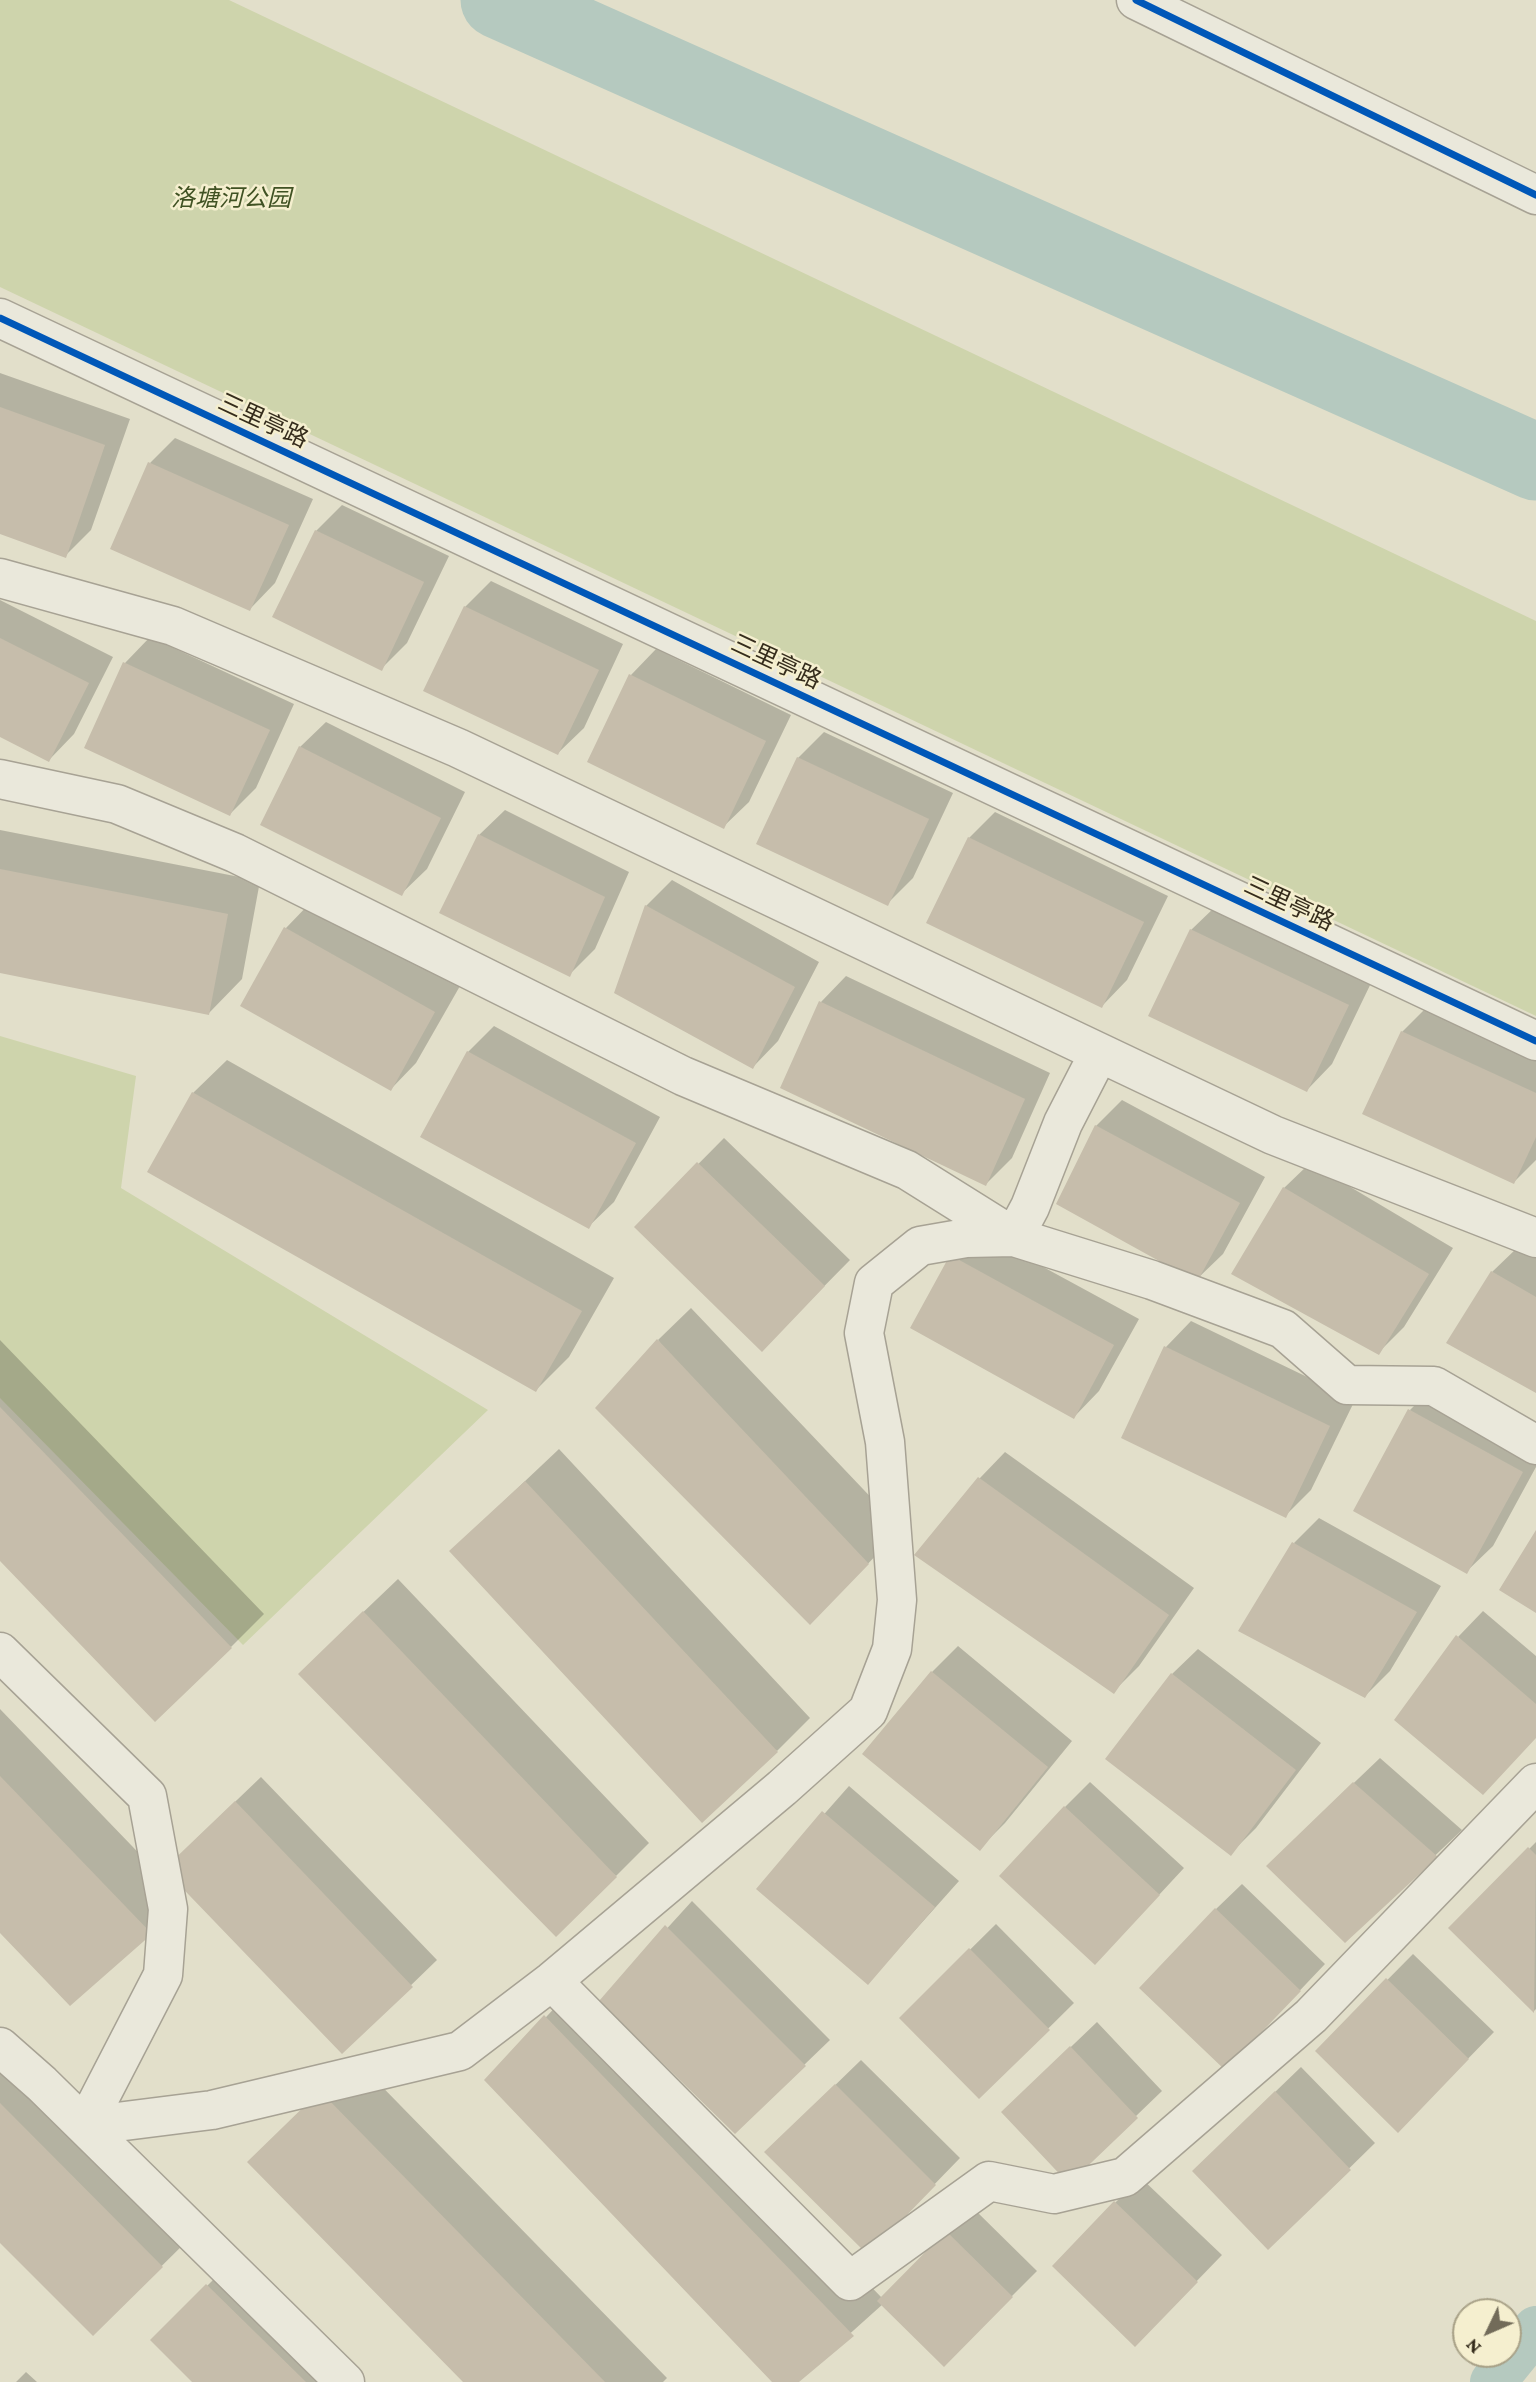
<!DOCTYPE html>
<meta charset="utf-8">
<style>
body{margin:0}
#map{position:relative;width:1536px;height:2382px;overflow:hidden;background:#e2dfca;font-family:"Crimson Pro",serif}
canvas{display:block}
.north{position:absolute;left:1452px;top:2298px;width:70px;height:70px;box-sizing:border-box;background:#f5efcf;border:2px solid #a8a187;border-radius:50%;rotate:226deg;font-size:19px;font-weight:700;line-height:28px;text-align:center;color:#352c1c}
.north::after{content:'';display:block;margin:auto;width:24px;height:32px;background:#726b59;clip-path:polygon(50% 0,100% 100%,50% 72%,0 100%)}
</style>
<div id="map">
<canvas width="1536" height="2382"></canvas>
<div class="north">N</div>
</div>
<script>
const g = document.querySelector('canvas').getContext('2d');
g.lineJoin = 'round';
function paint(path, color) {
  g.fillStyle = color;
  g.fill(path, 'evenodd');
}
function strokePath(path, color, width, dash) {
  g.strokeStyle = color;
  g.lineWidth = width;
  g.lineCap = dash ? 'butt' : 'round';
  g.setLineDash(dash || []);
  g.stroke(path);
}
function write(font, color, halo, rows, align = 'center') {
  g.font = font + ' "Crimson Pro","Noto Sans SC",serif';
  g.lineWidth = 5;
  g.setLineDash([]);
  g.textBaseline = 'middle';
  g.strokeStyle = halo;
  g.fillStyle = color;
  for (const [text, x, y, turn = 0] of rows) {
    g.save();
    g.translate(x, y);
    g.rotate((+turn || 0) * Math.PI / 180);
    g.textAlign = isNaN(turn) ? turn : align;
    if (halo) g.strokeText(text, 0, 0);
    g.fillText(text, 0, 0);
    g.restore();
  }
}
paint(new Path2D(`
 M 0,0 L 229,0 L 1536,621 L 1536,1016 L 0,287 Z
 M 0,1036 L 136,1076 L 121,1188 L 488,1410 L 243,1645 L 0,1398 Z`), '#ced4ac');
paint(new Path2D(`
 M 0,373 L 130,419 L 91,530 L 65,556 L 0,532 Z
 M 175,438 L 313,499 L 275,583 L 250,609 L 150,463 Z
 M 342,505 L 449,556 L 407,643 L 381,669 L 316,531 Z
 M 491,581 L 623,644 L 584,728 L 558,753 L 465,607 Z
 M 0,600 L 113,657 L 74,734 L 49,760 L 0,735 Z
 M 150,637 L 294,704 L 256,788 L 230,814 L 86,747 L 125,663 Z
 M 656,649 L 791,715 L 749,802 L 723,827 L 589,761 L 631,675 Z
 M 326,722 L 465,792 L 427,869 L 401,894 L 300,747 Z
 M 824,732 L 953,793 L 913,878 L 887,904 L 798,758 Z
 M 505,810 L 629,872 L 595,949 L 570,974 L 479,835 Z
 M 995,812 L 1168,896 L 1127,980 L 1102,1006 L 969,838 Z
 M 0,830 L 260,881 L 242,979 L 209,1013 L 0,972 Z
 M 672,880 L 819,962 L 778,1041 L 753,1067 L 646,906 Z
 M 311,902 L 460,986 L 416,1063 L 391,1089 L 242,1005 L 286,928 Z
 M 1217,905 L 1373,979 L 1332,1064 L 1307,1090 L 1191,930 Z
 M 846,976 L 1050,1073 L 1012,1158 L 986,1184 L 783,1087 L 821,1002 Z
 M 1428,1006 L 1536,1056 L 1536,1160 L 1514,1182 L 1402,1032 Z
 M 494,1026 L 660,1117 L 614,1202 L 588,1227 L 422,1137 L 468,1052 Z
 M 227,1060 L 614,1278 L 569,1357 L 536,1390 L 193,1093 Z
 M 1122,1100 L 1265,1177 L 1223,1254 L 1197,1279 L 1096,1126 Z
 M 724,1138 L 850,1260 L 787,1324 L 636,1227 Z
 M 1310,1163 L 1453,1248 L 1404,1327 L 1379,1352 L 1284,1188 Z
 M 977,1231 L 1139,1319 L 1099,1391 L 1074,1417 L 951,1256 Z
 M 1518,1247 L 1536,1257 L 1536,1391 L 1492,1272 Z
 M 691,1308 L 901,1529 L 843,1590 L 658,1340 Z
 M 1191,1321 L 1355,1400 L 1311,1490 L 1285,1516 L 1123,1437 L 1166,1347 Z
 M 0,1340 L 264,1614 L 231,1647 L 0,1559 Z
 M 1435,1385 L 1536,1440 L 1536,1467 L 1493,1546 L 1467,1571 L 1410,1410 Z
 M 559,1449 L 810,1718 L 777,1751 L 451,1551 Z
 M 1005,1452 L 1194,1588 L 1139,1666 L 1114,1691 L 917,1555 L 980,1478 Z
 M 1319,1518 L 1441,1586 L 1390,1671 L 1365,1696 L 1294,1543 Z
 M 398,1579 L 649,1843 L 616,1876 L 333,1641 Z
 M 1483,1611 L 1536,1656 L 1536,1738 L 1458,1637 Z
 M 958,1646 L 1072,1741 L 1005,1823 L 980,1848 L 865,1754 L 932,1672 Z
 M 1198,1649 L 1321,1743 L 1256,1828 L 1230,1854 L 1172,1674 Z
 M 0,1709 L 184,1900 L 70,2003 L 0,1930 Z
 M 1380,1758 L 1462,1830 L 1345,1941 L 1293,1841 Z
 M 261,1777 L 437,1960 L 342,2052 L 192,1843 Z
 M 1090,1782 L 1184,1868 L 1120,1937 L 1065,1807 Z
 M 849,1786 L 959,1881 L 868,1983 L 758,1889 Z
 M 1536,1842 L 1536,2009 L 1534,2011 L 1451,1928 Z
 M 1242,1884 L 1325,1964 L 1251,2042 L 1216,1909 Z
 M 692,1901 L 830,2040 L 804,2065 L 601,2001 Z
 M 996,1924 L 1074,2003 L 979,2097 L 901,2018 Z
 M 1413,1954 L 1494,2032 L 1423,2105 L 1317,2051 Z
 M 578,1983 L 882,2298 L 972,2207 L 1037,2271 L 944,2364 L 883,2304 L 796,2382 L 774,2382 L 487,2080 Z
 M 1097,2022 L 1162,2091 L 1136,2116 L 1029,2087 Z
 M 0,2037 L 195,2233 L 93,2334 L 0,2240 Z
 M 355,2059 L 667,2378 L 663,2382 L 465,2382 L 283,2129 Z
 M 861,2060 L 960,2158 L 893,2227 L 792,2127 Z
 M 1301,2067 L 1375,2143 L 1269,2247 L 1220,2145 Z
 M 1140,2177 L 1222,2255 L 1160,2319 L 1115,2203 Z
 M 233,2260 L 357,2382 L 195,2382 L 153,2340 Z
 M 26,2372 L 37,2382 L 16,2382 Z`), '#0003');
strokePath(new Path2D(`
 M 1493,2382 L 1536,2329`), '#b5c9bf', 46);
strokePath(new Path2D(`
 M 499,0 L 1536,462`), '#b5c9bf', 77);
paint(new Path2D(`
 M 0,407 L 105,445 L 66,558 L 0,534 Z
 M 148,462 L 289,525 L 250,611 L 110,549 Z
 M 315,530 L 424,582 L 382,671 L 272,617 Z
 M 464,606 L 599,670 L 558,755 L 423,691 Z
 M 0,638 L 89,683 L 49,762 L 0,737 Z
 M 123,662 L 270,730 L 230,816 L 84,748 Z
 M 629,674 L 766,741 L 724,829 L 587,762 Z
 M 299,746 L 441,818 L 402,896 L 260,825 Z
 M 797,757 L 929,819 L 888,906 L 756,844 Z
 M 478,834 L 605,897 L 570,977 L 439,913 Z
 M 968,837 L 1144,922 L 1102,1008 L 926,923 Z
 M 0,869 L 228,914 L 209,1015 L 0,973 Z
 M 645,905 L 795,987 L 753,1069 L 614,993 Z
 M 284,927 L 435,1012 L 391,1091 L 240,1006 Z
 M 1190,929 L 1349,1005 L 1307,1092 L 1148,1016 Z
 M 819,1001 L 1025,1099 L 986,1186 L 780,1088 Z
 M 1401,1031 L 1536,1093 L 1536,1137 L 1514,1184 L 1362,1114 Z
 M 467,1051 L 636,1143 L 589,1229 L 420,1137 Z
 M 192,1092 L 582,1311 L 536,1392 L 147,1172 Z
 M 1095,1125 L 1240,1203 L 1197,1282 L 1056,1204 Z
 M 697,1162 L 825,1286 L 762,1352 L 634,1227 Z
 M 1283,1187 L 1429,1274 L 1379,1355 L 1231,1274 Z
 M 950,1255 L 1114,1345 L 1074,1419 L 910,1328 Z
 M 1491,1271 L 1536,1297 L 1536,1393 L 1446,1343 Z
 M 657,1339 L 869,1564 L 810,1625 L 595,1408 Z
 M 1164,1346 L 1330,1426 L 1286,1518 L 1121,1438 Z
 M 0,1407 L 232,1648 L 155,1722 L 0,1561 Z
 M 1408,1409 L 1523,1472 L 1467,1574 L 1353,1511 Z
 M 978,1477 L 1169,1615 L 1114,1694 L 914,1555 Z
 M 525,1481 L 778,1752 L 702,1823 L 449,1551 Z
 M 1536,1530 L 1536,1613 L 1499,1590 Z
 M 1292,1542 L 1417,1612 L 1365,1698 L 1238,1631 Z
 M 363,1611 L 617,1877 L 556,1937 L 298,1674 Z
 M 1456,1635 L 1536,1704 L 1536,1738 L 1483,1795 L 1394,1720 Z
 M 931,1671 L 1048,1767 L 980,1851 L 862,1754 Z
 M 1171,1673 L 1296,1770 L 1231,1856 L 1105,1759 Z
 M 0,1776 L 152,1934 L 70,2006 L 0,1933 Z
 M 1353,1782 L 1438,1857 L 1345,1943 L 1266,1866 Z
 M 235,1801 L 413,1987 L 342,2054 L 164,1869 Z
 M 1064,1806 L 1160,1895 L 1095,1965 L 999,1876 Z
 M 822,1811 L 935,1907 L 868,1985 L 756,1889 Z
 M 1528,1847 L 1536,1855 L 1534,2013 L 1448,1928 Z
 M 1215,1908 L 1301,1991 L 1225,2070 L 1139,1988 Z
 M 665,1925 L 806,2066 L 735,2134 L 599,2001 Z
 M 969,1948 L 1050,2030 L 979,2099 L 899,2018 Z
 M 1386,1978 L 1469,2059 L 1398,2133 L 1315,2051 Z
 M 544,2015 L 854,2336 L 799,2382 L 772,2382 L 484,2080 Z
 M 1070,2046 L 1138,2118 L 1069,2184 L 1001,2112 Z
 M 835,2084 L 936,2185 L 868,2255 L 764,2152 Z
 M 320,2091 L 605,2382 L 463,2382 L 247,2162 Z
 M 1275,2091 L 1351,2170 L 1268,2250 L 1192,2171 Z
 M 0,2103 L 163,2267 L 93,2336 L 0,2243 Z
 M 1114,2201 L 1198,2282 L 1135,2347 L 1052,2266 Z
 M 946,2231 L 1013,2297 L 944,2367 L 877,2301 Z
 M 206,2284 L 306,2382 L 192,2382 L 150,2340 Z`), '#c6bdab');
const minor = new Path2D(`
 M 1136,0 L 1536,195
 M 0,318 L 1536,1041
 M 0,578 L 173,626 L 458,748 L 1273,1135 L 1536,1238
 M 0,779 L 117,804 L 235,853 L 683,1076 L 907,1170 L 1014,1237 L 1152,1280 L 1283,1329 L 1347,1385 L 1434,1386 L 1536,1445
 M 0,1652 L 147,1796 L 168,1909 L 163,1975 L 85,2126
 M 552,1981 L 850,2281 L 989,2181 L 1054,2194 L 1125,2177 L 1311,2016 L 1536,1783
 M 0,2047 L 42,2084 L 345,2382
 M 85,2126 L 212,2110 L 460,2051 L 552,1981 L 782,1788 L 868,1711 L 892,1649 L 897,1600 L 885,1442 L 864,1333 L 874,1283 L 920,1246 L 966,1238 L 1014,1237 L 1030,1207 L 1063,1123 L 1099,1053`);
strokePath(minor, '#a7a294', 41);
strokePath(minor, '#eae8db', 38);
strokePath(new Path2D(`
 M 1136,0 L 1536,195
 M 0,318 L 1536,1041`), '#0057b8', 7);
write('italic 24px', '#405223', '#f5efcf', [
 ["洛塘河公园",231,199]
]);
write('24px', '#352c1c', '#f5efcf', [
 ["三里亭路",263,421,25],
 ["三里亭路",776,662,25],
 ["三里亭路",1289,904,25]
]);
</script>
